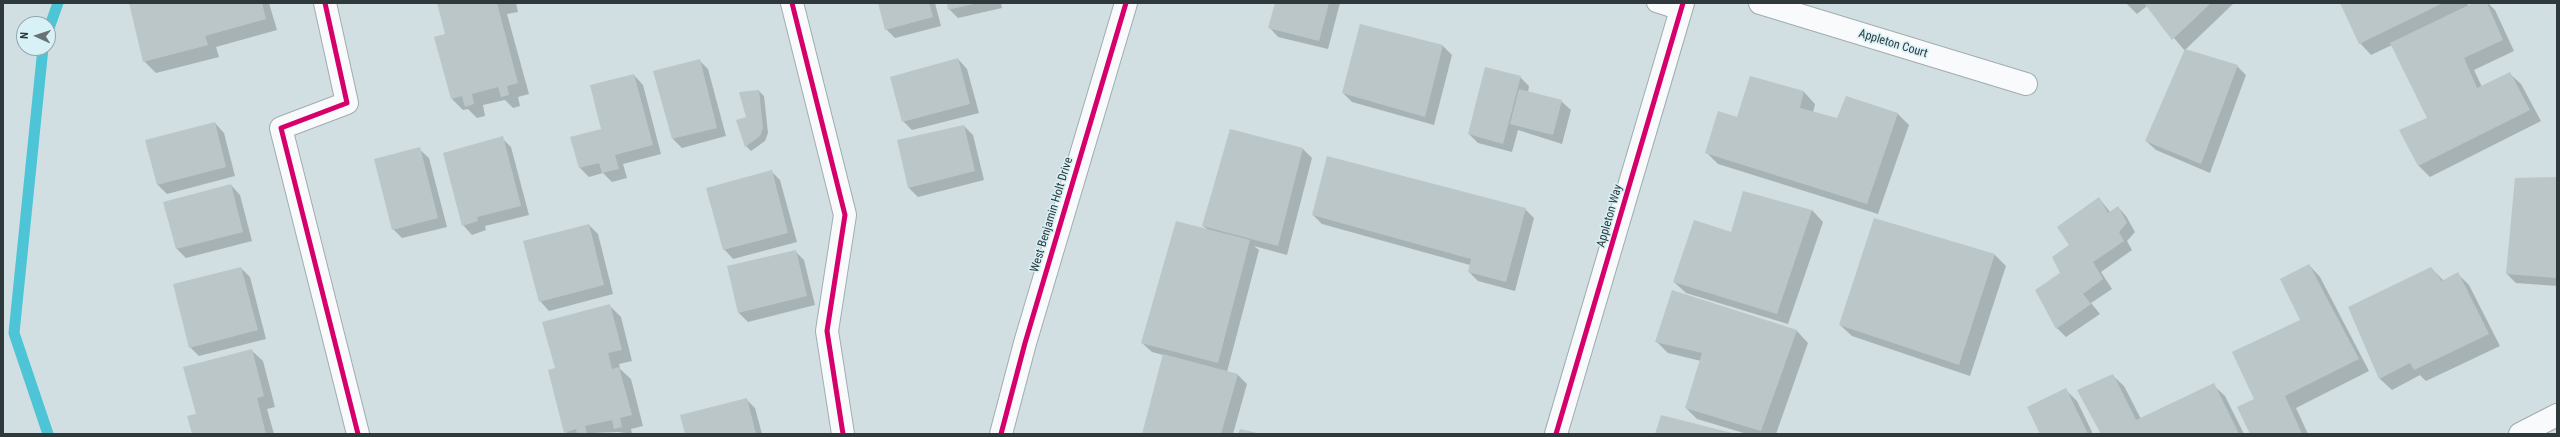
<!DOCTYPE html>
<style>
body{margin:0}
#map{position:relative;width:2560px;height:437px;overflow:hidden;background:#d1dfe2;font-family:"Roboto Condensed",sans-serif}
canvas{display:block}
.frame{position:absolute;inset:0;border:4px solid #2f393b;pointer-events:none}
.north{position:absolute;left:16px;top:16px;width:40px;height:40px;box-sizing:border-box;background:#d7f1f7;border:1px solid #94a7ac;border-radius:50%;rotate:273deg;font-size:11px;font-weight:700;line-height:16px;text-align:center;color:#2f393b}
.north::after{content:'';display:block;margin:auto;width:14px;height:18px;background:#687375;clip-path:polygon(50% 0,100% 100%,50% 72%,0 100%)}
</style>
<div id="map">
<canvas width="2560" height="437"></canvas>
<div class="frame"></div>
<div class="north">N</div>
</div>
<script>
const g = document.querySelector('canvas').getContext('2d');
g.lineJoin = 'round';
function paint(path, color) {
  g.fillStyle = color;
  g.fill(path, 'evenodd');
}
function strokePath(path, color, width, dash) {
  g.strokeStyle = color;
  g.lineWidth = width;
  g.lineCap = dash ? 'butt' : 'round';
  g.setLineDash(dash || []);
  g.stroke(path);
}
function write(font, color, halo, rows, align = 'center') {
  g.font = font + ' "Roboto Condensed",sans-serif';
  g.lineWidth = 3;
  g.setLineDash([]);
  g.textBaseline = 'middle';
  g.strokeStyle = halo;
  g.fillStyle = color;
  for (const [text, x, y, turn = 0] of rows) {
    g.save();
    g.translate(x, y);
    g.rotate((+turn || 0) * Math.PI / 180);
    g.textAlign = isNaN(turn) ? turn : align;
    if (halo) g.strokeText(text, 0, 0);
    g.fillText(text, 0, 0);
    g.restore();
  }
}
paint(new Path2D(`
 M 130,3 L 269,3 L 277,30 L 216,47 L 219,57 L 156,73 L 144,61 Z
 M 438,3 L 516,3 L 518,12 L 507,14 L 529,94 L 518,97 L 520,106 L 513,108 L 505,100 L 483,105 L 485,116 L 477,118 L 468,109 L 463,110 L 452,99 L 446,35 Z
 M 879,3 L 935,3 L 941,26 L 895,38 L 886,29 Z
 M 948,3 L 1001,3 L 1002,8 L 958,18 L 949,9 Z
 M 1276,3 L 1340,3 L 1328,49 L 1278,37 L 1269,27 Z
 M 2126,3 L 2234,3 L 2185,50 L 2237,66 L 2246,75 L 2210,173 L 2156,150 L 2146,141 L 2185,51 L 2147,6 L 2137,14 Z
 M 2341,3 L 2467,3 L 2469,6 L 2475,3 L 2488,3 L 2495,10 L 2514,51 L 2474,70 L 2482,87 L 2509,73 L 2521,84 L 2541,121 L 2430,177 L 2419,166 L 2400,131 L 2428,118 L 2392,45 L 2371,55 L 2360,43 Z
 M 1361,25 L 1443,46 L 1452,55 L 1434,125 L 1352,102 L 1343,93 Z
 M 958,59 L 967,69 L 979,113 L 912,130 L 903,121 Z
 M 699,60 L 708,69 L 726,136 L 682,148 L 673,139 L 654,72 Z
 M 634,75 L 643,85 L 661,154 L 623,164 L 627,178 L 612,182 L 603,173 L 589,177 L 580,168 Z
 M 1520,77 L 1529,86 L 1528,93 L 1561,101 L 1571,110 L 1562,144 L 1518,130 L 1512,152 L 1478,143 L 1469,134 Z
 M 759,91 L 764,96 L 768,133 L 765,141 L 751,151 L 746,146 L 747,118 Z
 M 1804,92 L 1815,104 L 1813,113 L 1838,119 L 1897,113 L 1909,125 L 1878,214 L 1718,164 L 1706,152 L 1738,118 Z
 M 215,123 L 224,133 L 235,176 L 167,194 L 158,185 L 147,141 Z
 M 964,126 L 973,135 L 984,180 L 918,197 L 909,188 Z
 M 1230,130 L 1303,149 L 1312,158 L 1287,255 L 1254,246 L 1259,250 L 1227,372 L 1238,375 L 1247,384 L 1233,434 L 1143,434 L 1163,355 L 1152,352 L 1142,343 L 1208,230 L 1203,226 Z
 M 502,138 L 511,147 L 529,215 L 485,226 L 486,230 L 472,235 L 463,225 Z
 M 419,149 L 429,158 L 447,227 L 402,238 L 393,229 Z
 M 771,171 L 780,180 L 797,242 L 733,259 L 724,249 Z
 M 2557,178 L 2557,286 L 2516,283 L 2507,274 Z
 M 231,185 L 240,195 L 252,241 L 186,258 L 177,249 L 165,203 Z
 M 2099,198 L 2110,212 L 2118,207 L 2126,216 L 2135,232 L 2127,241 L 2132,250 L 2101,272 L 2112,289 L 2091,303 L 2100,314 L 2066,337 L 2057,328 L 2037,290 L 2061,273 L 2071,245 Z
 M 1525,209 L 1534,218 L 1515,291 L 1478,281 L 1469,272 L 1470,265 L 1322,224 L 1313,215 Z
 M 1812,210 L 1823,222 L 1788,324 L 1686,293 L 1674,282 L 1731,233 Z
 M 589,225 L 598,234 L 613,294 L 549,311 L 540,301 Z
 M 795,251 L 804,260 L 815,305 L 748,322 L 739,313 L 728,267 Z
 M 1994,254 L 2006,266 L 1970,376 L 1852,336 L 1840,325 Z
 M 2309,265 L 2320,277 L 2369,371 L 2296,408 L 2308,434 L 2251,434 L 2256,400 L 2302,321 Z
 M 241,268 L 250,277 L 266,339 L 199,356 L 190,347 Z
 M 2431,268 L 2444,281 L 2458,274 L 2469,285 L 2500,346 L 2426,381 L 2420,375 L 2392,390 L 2380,379 L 2349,308 Z
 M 1673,292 L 1797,331 L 1808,343 L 1776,434 L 1747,434 L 1697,419 L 1686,408 L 1701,361 L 1668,353 L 1656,341 Z
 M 609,305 L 621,317 L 632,361 L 619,364 L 620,369 L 631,379 L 643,426 L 631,429 L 632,434 L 618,432 L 567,434 L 556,369 Z
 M 251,350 L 263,361 L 275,407 L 267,409 L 274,434 L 193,434 L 197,414 Z
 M 2112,375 L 2124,386 L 2141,419 L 2213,385 L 2225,396 L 2244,434 L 2102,434 Z
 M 2066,390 L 2077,401 L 2093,434 L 2041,434 Z
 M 746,399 L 755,408 L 762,434 L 686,434 Z`), '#0003');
strokePath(new Path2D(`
 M 48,31 L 58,3
 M 43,48 L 14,333 L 48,434`), '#4dc5d7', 11);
paint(new Path2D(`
 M 129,3 L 262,3 L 266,19 L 205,36 L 208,45 L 143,62 Z
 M 437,3 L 497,3 L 518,83 L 507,86 L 509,95 L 501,97 L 498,87 L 472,94 L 474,104 L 465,107 L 462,96 L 451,99 L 434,37 L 445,34 Z
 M 878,3 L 929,3 L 933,17 L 885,30 Z
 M 947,3 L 973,3 L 973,4 L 948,10 Z
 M 1275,3 L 1329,3 L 1319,41 L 1268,28 Z
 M 2144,3 L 2211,3 L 2172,40 Z
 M 2340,3 L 2443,3 L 2359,44 Z
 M 2473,3 L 2487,3 L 2503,40 L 2464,58 L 2477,88 L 2510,72 L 2530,110 L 2418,166 L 2399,130 L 2427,118 L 2390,43 Z
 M 1360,24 L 1443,45 L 1425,117 L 1342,93 Z
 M 2185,49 L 2238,65 L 2201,164 L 2145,141 Z
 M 958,58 L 970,104 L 902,122 L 890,77 Z
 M 700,59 L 717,128 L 672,139 L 653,71 Z
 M 1485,67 L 1521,76 L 1503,144 L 1468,134 Z
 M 634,74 L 653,145 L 615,155 L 619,169 L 602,173 L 599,163 L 579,168 L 570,137 L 601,129 L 590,85 Z
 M 1750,76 L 1804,91 L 1800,108 L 1837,118 L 1846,96 L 1898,113 L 1867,204 L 1705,153 L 1718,111 L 1737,117 Z
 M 1519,89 L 1562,100 L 1553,135 L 1510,124 Z
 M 759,90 L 763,128 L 760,136 L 745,147 L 736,120 L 746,117 L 739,92 Z
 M 215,122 L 226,167 L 157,185 L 145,140 Z
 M 964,125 L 975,171 L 908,188 L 897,140 Z
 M 1230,129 L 1303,148 L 1278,246 L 1202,226 Z
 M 503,136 L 521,206 L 477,217 L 478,221 L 462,226 L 443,153 Z
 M 420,147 L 438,218 L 392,230 L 374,159 Z
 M 1327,156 L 1526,208 L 1506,282 L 1468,272 L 1471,259 L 1312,215 Z
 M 772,170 L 788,233 L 723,250 L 706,188 Z
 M 2557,177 L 2557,278 L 2506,274 L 2515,178 Z
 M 231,184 L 243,232 L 176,249 L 163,202 Z
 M 1743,191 L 1812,210 L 1777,314 L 1673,282 L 1694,220 L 1731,232 Z
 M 2099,197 L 2108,213 L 2118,206 L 2127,223 L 2119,232 L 2124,241 L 2093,262 L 2103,279 L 2083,294 L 2091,304 L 2056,329 L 2035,290 L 2060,273 L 2052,257 L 2069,245 L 2057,227 Z
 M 1874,218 L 1995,254 L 1959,365 L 1839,325 Z
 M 1176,221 L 1250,240 L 1218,363 L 1141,343 Z
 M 589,224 L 604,285 L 539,302 L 523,241 Z
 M 796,250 L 807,296 L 738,313 L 727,266 Z
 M 2309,264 L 2359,359 L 2285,396 L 2302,434 L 2250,434 L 2237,407 L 2254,399 L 2232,352 L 2300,320 L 2280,279 Z
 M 241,267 L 258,330 L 189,348 L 173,284 Z
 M 2431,267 L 2442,281 L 2458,272 L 2489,334 L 2414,370 L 2410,363 L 2379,379 L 2348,307 Z
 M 1672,290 L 1797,330 L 1761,431 L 1685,408 L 1702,353 L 1655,342 Z
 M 610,304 L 622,350 L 608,353 L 612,369 L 619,367 L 632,415 L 620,418 L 622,427 L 614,429 L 612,420 L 585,426 L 587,434 L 577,434 L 576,429 L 564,433 L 548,370 L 555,368 L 542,322 Z
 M 252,349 L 264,396 L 257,398 L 266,434 L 192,434 L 187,416 L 196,414 L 183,367 Z
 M 1163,354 L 1238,374 L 1221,434 L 1142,434 Z
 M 2113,374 L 2136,420 L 2214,383 L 2239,434 L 2101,434 L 2077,390 Z
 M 2066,388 L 2088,434 L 2040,434 L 2027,407 Z
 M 747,398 L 756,434 L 685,434 L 680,415 Z
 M 1661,415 L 1732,433 L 1732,434 L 1655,434 Z
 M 1240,429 L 1257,433 L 1257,434 L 1238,434 Z`), '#bac6c8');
const lane = new Path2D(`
 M 1656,3 L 1681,11`);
const street = new Path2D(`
 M 325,3 L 347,103 L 281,128 L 358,434
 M 792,3 L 845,215 L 827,331 L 843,434
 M 1760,3 L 2026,84
 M 1556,434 L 1683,3`);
const secondary = new Path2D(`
 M 1001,434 L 1025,343 L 1126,3
 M 2520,434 L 2557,415`);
strokePath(lane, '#a1acae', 20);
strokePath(street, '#a1acae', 24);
strokePath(secondary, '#a1acae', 24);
strokePath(lane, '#f8fafb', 18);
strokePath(street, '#f8fafb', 22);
strokePath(secondary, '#f8fafb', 22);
strokePath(new Path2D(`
 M 325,3 L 347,103 L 281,128 L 358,434
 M 792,3 L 845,215 L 827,331 L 843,434
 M 1001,434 L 1025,343 L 1126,3
 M 1556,434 L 1683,3`), '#d6006c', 5);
write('12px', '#2f393b', '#d7f1f7', [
 ["Appleton Court",1893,44,17],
 ["West Benjamin Holt Drive",1052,215,-73],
 ["Appleton Way",1610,216,-74]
]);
</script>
